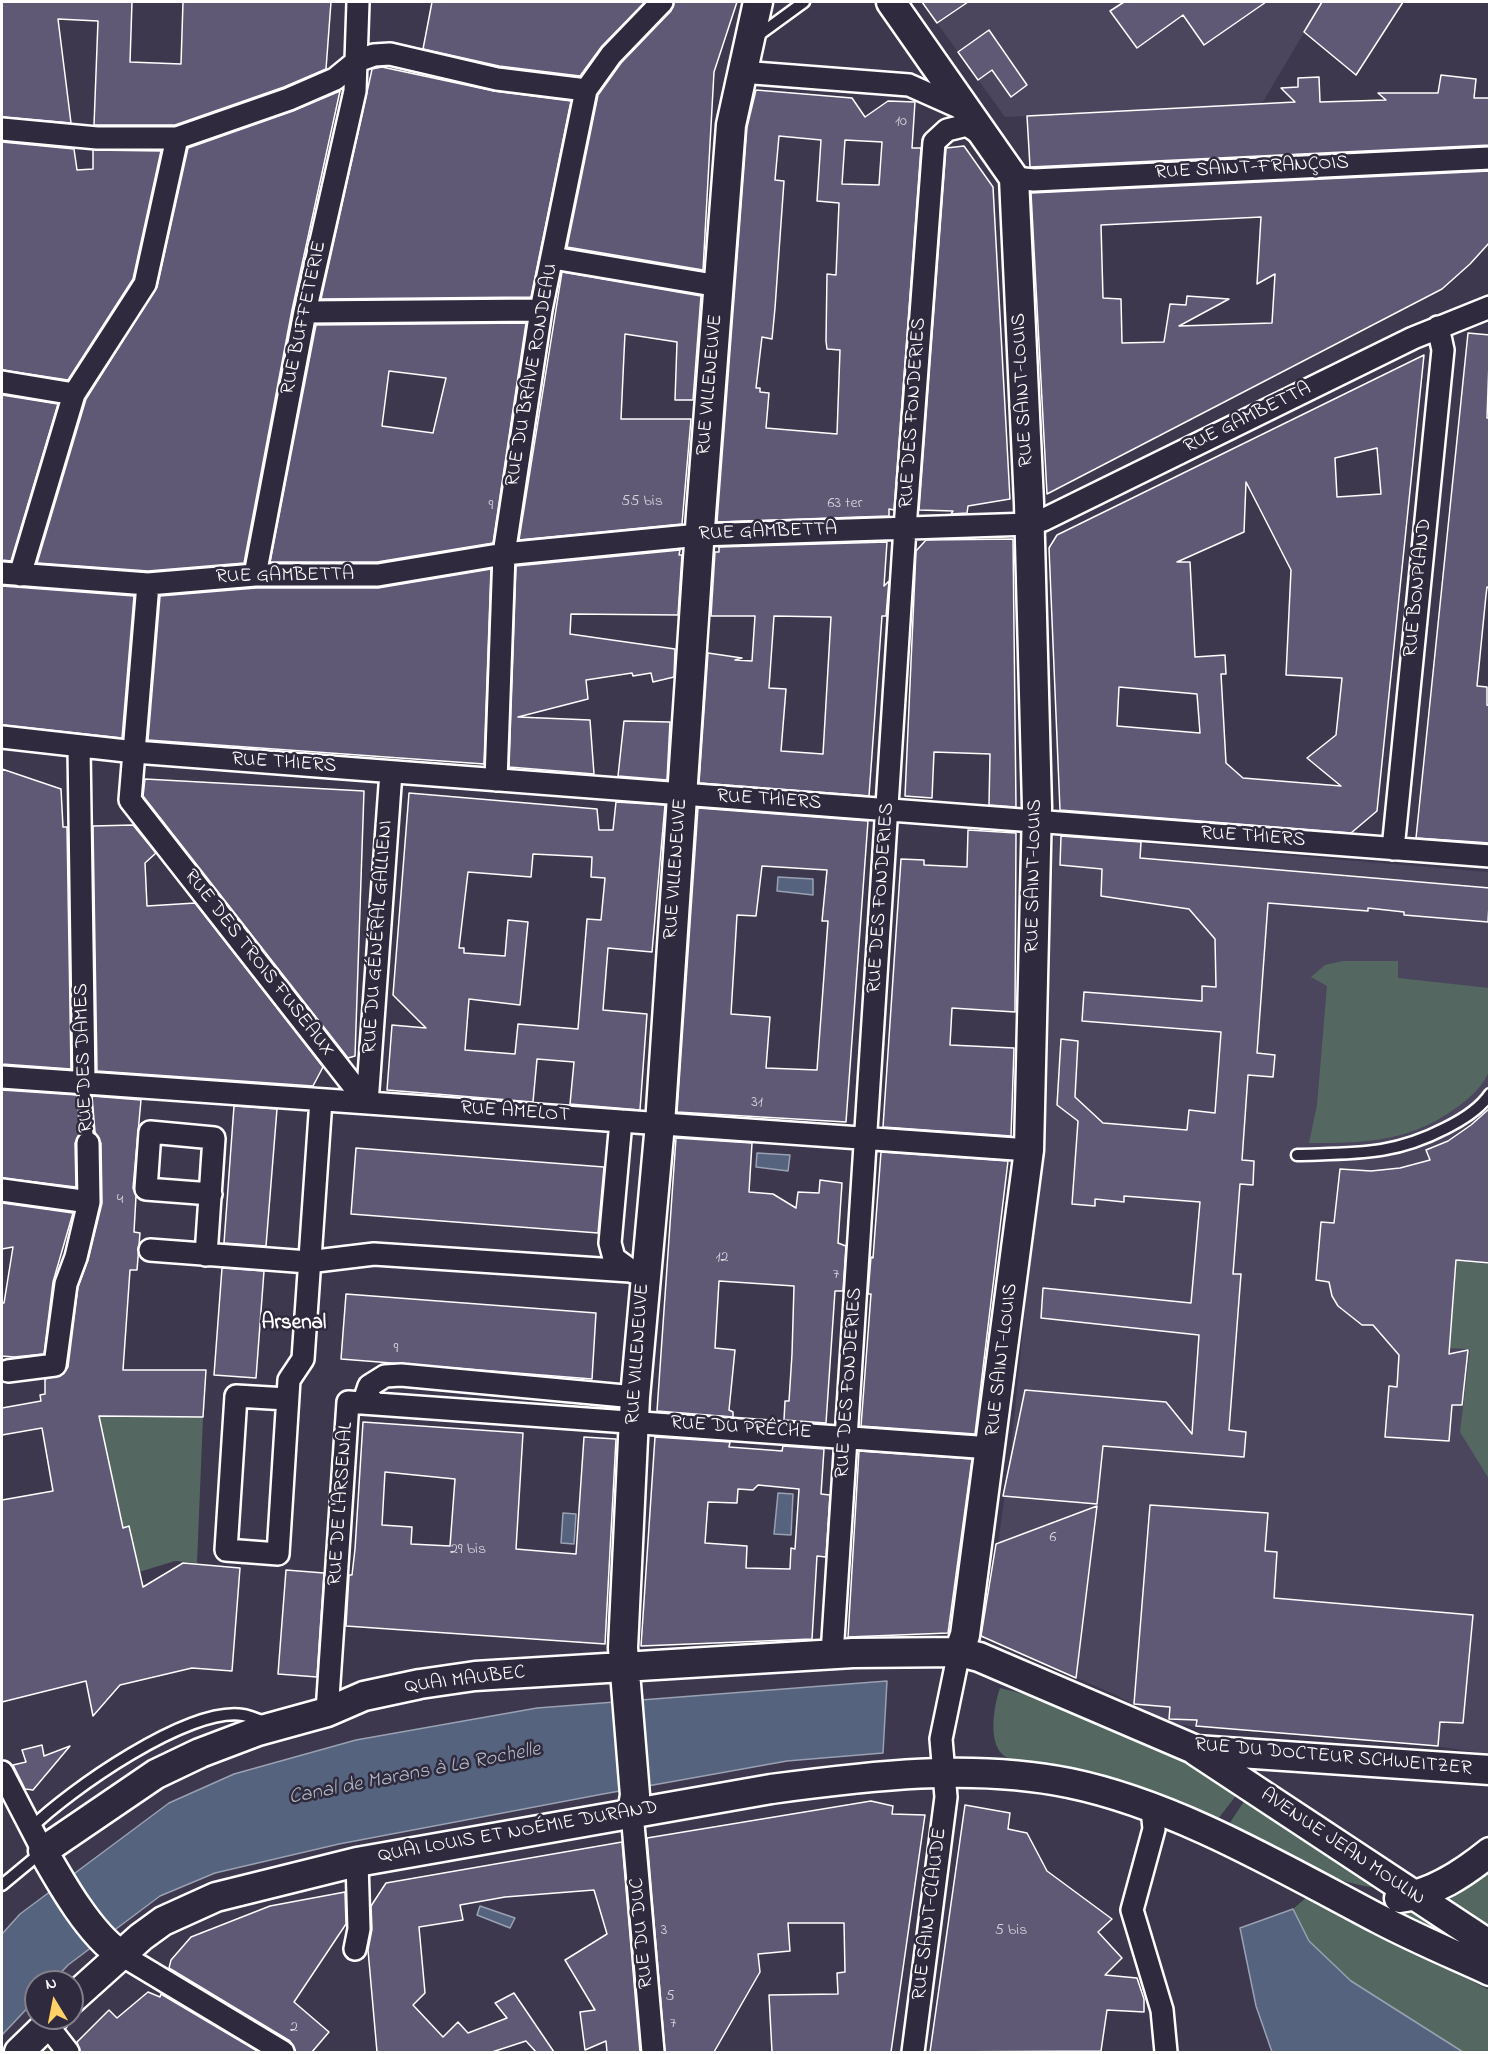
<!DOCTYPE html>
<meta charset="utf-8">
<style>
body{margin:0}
#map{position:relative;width:1491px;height:2054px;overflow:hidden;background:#3d384e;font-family:"Indie Flower",sans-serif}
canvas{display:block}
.frame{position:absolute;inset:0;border:3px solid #fff;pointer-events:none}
.north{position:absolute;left:24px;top:1970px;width:60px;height:60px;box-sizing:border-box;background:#2f2a3d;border:2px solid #827f8b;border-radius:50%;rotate:350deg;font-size:16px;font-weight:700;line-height:24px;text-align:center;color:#fff}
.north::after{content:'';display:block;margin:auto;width:21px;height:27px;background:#ffd166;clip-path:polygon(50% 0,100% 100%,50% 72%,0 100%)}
</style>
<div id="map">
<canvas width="1491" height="2054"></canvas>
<div class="frame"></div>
<div class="north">N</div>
</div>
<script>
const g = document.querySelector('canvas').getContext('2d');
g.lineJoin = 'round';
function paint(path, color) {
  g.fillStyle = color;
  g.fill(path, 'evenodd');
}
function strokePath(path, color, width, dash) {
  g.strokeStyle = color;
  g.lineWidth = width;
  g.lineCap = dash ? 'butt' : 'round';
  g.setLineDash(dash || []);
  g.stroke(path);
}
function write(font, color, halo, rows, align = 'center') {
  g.font = font + ' "Indie Flower",sans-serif';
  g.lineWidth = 5;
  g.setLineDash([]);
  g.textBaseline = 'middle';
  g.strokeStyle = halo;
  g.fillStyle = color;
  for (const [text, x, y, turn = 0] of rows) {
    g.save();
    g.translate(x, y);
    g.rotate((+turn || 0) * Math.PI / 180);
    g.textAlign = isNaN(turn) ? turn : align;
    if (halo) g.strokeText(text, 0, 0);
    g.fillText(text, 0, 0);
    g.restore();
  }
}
paint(new Path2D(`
 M 922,2 L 1322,2 L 1261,105 L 1005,117 Z
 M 1054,836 L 1489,872 L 1489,1754 L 1442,1747 L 1195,1727 L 1167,1722 L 1116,1695 L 985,1638 L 1011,1450 L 1041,1149 Z`), '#4b465d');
paint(new Path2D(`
 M 1343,961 L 1398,961 L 1398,978 L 1489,988 C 1490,1010 1491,1051 1489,1070 C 1486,1082 1473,1095 1464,1102 C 1413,1142 1370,1143 1309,1143 L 1317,1105 L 1327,986 L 1311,977 L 1325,965 Z
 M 1457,1261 L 1489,1264 L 1489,1479 L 1460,1432 L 1470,1349 L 1450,1348 Z
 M 93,1392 L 115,1416 L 203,1417 L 197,1563 L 175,1561 L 139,1572 L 128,1527 L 123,1528 Z
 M 1000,1688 C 1084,1708 1164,1749 1238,1793 L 1218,1819 C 1164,1792 1109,1775 1049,1766 C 1034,1764 1013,1765 1002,1754 C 988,1740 994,1705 1000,1688 Z
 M 1247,1797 L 1378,1883 L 1377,1888 C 1324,1882 1276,1848 1229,1824 Z
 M 1489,1868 L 1489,1928 L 1446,1902 L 1481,1877 Z
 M 1307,1897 L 1489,1990 L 1489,2052 L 1463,2052 L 1351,1981 L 1309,1941 L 1293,1909 Z
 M 1416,1906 L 1462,1944 L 1390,1911 Z`), '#546861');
const water = new Path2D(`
 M 778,877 L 813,879 L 813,895 L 777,891 Z
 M 757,1153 L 790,1155 L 788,1171 L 756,1167 Z
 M 778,1493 L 793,1494 L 791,1535 L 774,1534 Z
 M 563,1513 L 576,1514 L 574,1544 L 561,1543 Z
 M 887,1681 L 883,1753 L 787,1761 L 603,1794 L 339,1844 L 215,1873 L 160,1896 L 68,1965 L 52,1982 L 36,1982 L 36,1999 L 2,2035 L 2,1934 L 20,1914 L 169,1803 L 234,1774 L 356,1740 L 537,1708 Z
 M 480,1906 L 515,1918 L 510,1928 L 477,1915 Z
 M 1293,1909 L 1309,1941 L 1351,1981 L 1463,2052 L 1272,2052 L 1256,2006 L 1240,1928 Z`);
paint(water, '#56637f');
strokePath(water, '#9aa1b2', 1.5);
const building = new Path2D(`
 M 2,2 L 132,2 L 130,62 L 181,64 L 183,2 L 331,2 L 326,69 L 284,87 L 175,125 L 94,125 L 98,21 L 58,19 L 71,123 L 2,117 Z
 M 432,2 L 645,2 L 602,46 L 580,76 L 499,66 L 423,49 Z
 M 674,2 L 737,2 L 714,72 L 703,270 L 567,247 L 598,95 L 621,63 L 671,11 Z
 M 922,2 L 968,2 L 937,23 Z
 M 1124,2 L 1266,2 L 1204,45 L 1183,15 L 1137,48 L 1110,11 Z
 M 1322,2 L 1403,2 L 1356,75 L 1304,32 Z
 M 989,30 L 1027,85 L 1011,97 L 992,70 L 978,80 L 958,52 Z
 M 382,67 L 494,91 L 571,101 L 531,297 L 321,299 L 371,74 L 372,69 Z
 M 1441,75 L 1476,79 L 1474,98 L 1490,98 L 1490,145 L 1030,167 L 1027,116 L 1295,102 L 1281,88 L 1298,87 L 1298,78 L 1319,77 L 1320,102 L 1386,100 L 1378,93 L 1438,93 Z
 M 756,90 L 852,98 L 865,117 L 888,101 L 915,102 L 912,148 L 921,148 L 894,510 L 889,509 L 889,516 L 717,522 L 747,127 ZM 779,136 L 821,140 L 817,201 L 839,203 L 836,275 L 827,274 L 826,341 L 827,349 L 840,350 L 837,434 L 766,428 L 769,393 L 760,392 L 760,388 L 756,388 L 762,337 L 772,339 L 775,308 L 784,181 L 775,180 ZM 845,140 L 882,142 L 879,185 L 842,184 Z
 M 340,91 L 292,310 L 244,563 L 148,571 L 37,563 L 86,399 L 157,287 L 188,148 L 293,111 Z
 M 2,142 L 74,149 L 77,170 L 93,169 L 93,150 L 161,151 L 133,279 L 68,380 L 2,370 Z
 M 964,146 L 993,187 L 1010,499 L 968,506 L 967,513 L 951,514 L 953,511 L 919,510 L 946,148 Z
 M 1490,171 L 1490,242 L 1470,264 L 1442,289 L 1047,494 L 1031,193 ZM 1261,217 L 1257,284 L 1275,274 L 1272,323 L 1179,326 L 1229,299 L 1187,296 L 1186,305 L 1170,304 L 1164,342 L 1122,343 L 1121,299 L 1103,298 L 1101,225 Z
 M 562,272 L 701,296 L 693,400 L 675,400 L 677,342 L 625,334 L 624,354 L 621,419 L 691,419 L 682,524 L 519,540 Z
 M 526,323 L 493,543 L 377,562 L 270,562 L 316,325 ZM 389,371 L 446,378 L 433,433 L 382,426 Z
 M 1468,333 L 1490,335 L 1487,418 L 1490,418 L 1490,588 L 1487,587 L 1486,595 L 1477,686 L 1487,687 L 1487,705 L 1490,706 L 1490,843 L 1416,838 Z
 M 1424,355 L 1377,811 L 1351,833 L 1060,810 L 1049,548 L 1057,535 ZM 1377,448 L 1381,494 L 1337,497 L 1335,458 ZM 1246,482 L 1291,570 L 1286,675 L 1342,678 L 1336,735 L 1307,758 L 1341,786 L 1243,778 L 1226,763 L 1221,674 L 1226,674 L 1225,655 L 1195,657 L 1190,562 L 1177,562 L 1244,532 ZM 1119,687 L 1197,694 L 1200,733 L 1117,726 Z
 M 2,395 L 58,404 L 11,561 L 2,560 Z
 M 1013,539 L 1016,807 L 989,805 L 990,754 L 934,752 L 932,798 L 905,796 L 916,551 L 926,540 Z
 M 887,542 L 884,586 L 889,581 L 886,616 L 882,616 L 869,796 L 699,783 L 708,653 L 742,658 L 735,660 L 752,661 L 755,616 L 711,616 L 715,552 L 719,552 L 719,547 ZM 774,616 L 831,617 L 823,754 L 781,751 L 786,689 L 769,688 Z
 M 680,550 L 679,555 L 682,555 L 678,615 L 571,614 L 570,634 L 675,649 L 674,677 L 653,682 L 651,673 L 633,676 L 632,673 L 586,680 L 588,699 L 518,717 L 590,720 L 594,774 L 509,767 L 516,566 Z
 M 491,569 L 484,764 L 148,740 L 160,596 L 256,588 L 378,588 Z
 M 2,586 L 134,596 L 122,738 L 2,725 Z
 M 624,721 L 670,722 L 667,780 L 618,776 Z
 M 2,769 L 61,789 L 63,827 L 67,827 L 71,1069 L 2,1064 Z
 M 145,779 L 364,791 L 355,1056 L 348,1058 L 143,796 Z
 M 409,793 L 597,809 L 599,830 L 613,830 L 616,802 L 665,805 L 652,952 L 608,948 L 603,1010 L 647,1014 L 640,1110 L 570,1104 L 574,1062 L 537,1059 L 533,1102 L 387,1090 L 392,1025 L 426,1028 L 393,995 ZM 533,854 L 592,857 L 591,877 L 605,878 L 601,920 L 587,919 L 578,1029 L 518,1024 L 515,1054 L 465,1050 L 469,999 L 520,1005 L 528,922 L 508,920 L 505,956 L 464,953 L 464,948 L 459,948 L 468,872 L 531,877 Z
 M 698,808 L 868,821 L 846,1122 L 677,1112 ZM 762,866 L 827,870 L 822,921 L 828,921 L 817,1070 L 766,1068 L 770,1017 L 731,1014 L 737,915 L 756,916 Z
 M 133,825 L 156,853 L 145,863 L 147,906 L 195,903 L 323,1067 L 313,1086 L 97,1071 L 93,826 Z
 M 968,830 L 1016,833 L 1015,1012 L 952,1008 L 950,1045 L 1014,1048 L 1011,1136 L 883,1127 L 901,859 L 924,860 L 924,865 L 967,867 Z
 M 1061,836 L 1141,842 L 1140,858 L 1490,888 L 1488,922 L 1404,915 L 1404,912 L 1368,908 L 1368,911 L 1268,903 L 1257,1053 L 1275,1055 L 1273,1077 L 1248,1075 L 1242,1160 L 1254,1161 L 1253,1185 L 1240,1184 L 1233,1274 L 1241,1274 L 1229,1430 L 1246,1432 L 1244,1457 L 1103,1446 L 1097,1504 L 1003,1496 L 1025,1390 L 1166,1402 L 1192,1434 L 1199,1335 L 1041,1318 L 1043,1288 L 1191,1303 L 1200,1202 L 1124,1196 L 1124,1202 L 1095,1199 L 1095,1206 L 1072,1204 L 1078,1121 L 1057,1105 L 1061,1039 L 1078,1041 L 1075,1097 L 1103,1123 L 1187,1130 L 1189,1110 L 1215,1113 L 1221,1032 L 1082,1021 L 1084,992 L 1202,1001 L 1202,986 L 1216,987 L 1215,939 L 1189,909 L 1101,896 L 1102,869 L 1060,865 Z
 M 2,1090 L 77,1095 L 80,1134 L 75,1143 L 76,1187 L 2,1178 Z
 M 92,1096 L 141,1100 L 133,1188 L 136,1196 L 134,1232 L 140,1233 L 137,1270 L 130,1270 L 123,1370 L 206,1370 L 203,1417 L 99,1416 L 123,1528 L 129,1526 L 143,1587 L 183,1563 L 240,1568 L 232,1671 L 192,1668 L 120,1685 L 93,1716 L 86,1681 L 2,1702 L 2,1500 L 53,1491 L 42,1428 L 2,1435 L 2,1408 L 41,1401 L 40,1395 L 45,1394 L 45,1379 L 63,1374 L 68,1367 L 78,1287 L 88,1260 L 102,1203 L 101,1143 L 95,1132 Z
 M 234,1106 L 277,1109 L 266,1246 L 224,1243 Z
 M 1490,1108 L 1490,1263 L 1456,1260 L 1449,1354 L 1468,1350 L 1462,1405 L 1452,1405 L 1449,1441 L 1385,1437 L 1389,1386 L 1397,1387 L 1399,1355 L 1373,1325 L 1362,1325 L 1338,1306 L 1332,1296 L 1329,1282 L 1316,1280 L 1321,1222 L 1334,1223 L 1340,1169 L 1371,1171 L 1400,1168 L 1430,1160 L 1426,1150 L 1448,1141 L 1471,1125 Z
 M 676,1138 L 752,1143 L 749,1192 L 773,1194 L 796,1208 L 798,1192 L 819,1193 L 820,1180 L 842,1183 L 838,1243 L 846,1246 L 843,1291 L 835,1291 L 826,1423 L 784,1420 L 785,1401 L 789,1401 L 792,1354 L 794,1286 L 719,1281 L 715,1348 L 735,1350 L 729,1410 L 733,1412 L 733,1417 L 657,1411 Z
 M 356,1148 L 604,1167 L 598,1233 L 351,1214 Z
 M 881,1152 L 1008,1161 L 975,1434 L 861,1426 L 871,1294 L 868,1294 L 871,1257 L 873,1258 Z
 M 2,1203 L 73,1213 L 53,1282 L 44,1354 L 14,1357 L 2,1356 L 2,1303 L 4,1303 L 13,1247 L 2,1249 Z
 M 222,1268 L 264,1271 L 256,1378 L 214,1375 Z
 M 346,1294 L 596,1313 L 592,1379 L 341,1359 Z
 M 363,1422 L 523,1433 L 516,1549 L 551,1552 L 576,1554 L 584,1437 L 616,1439 L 605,1644 L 346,1626 L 349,1575 L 352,1575 L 355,1549 ZM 385,1472 L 455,1479 L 450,1546 L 411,1544 L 412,1527 L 382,1525 Z
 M 655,1437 L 730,1442 L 729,1447 L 782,1451 L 783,1446 L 824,1449 L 821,1494 L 830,1495 L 826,1557 L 817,1556 L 812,1639 L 641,1646 ZM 758,1485 L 799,1489 L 795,1549 L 791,1548 L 790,1569 L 746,1568 L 747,1546 L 705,1543 L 708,1502 L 737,1503 L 738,1489 L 753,1490 Z
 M 859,1451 L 972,1459 L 948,1633 L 848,1637 Z
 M 1150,1505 L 1268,1513 L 1265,1551 L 1277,1552 L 1274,1598 L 1473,1615 L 1463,1723 L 1440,1722 L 1438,1746 L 1196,1726 L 1197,1720 L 1169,1719 L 1170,1707 L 1134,1704 Z
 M 1097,1506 L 1076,1678 L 981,1636 L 996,1544 Z
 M 286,1570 L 324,1573 L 317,1677 L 278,1674 Z
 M 42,1745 L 44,1756 L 70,1746 L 33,1790 L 25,1789 L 13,1765 L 26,1762 L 22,1750 Z
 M 871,1801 L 893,1806 L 892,1814 L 925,1815 L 891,2052 L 772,2052 L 769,1995 L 838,1994 L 837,1973 L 845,1972 L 844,1923 L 788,1923 L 790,1951 L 758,1954 L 760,1972 L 714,2052 L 665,2052 L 647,1838 Z
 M 965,1805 L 1010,1813 L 1008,1829 L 1027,1833 L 1047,1871 L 1112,1919 L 1098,1932 L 1122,1958 L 1105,1975 L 1137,1978 L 1144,1999 L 1144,2012 L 1107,2010 L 1101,2051 L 930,2052 Z
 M 622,1842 L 640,2052 L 607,2052 L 606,2041 L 585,2050 L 580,2012 L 595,2010 L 565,1960 L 607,1934 L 594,1890 L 505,1897 L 460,1905 L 463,1920 L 419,1927 L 425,1993 L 413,2005 L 443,2037 L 458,2022 L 468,2033 L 507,2018 L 495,2003 L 514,1993 L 554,2052 L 536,2052 L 526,2041 L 492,2052 L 377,2052 L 368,1950 L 372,1929 L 371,1906 L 386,1883 Z
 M 345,1892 L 346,1924 L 294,2002 L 329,2032 L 312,2052 L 296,2052 L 290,2041 L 169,1968 L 171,1960 L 191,1937 L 270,1906 Z
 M 148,1992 L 160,1997 L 161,1994 L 259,2052 L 80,2052 L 77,2042 L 109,2010 L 117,2018 Z`);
paint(building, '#5f5976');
strokePath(building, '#fff', 1.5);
const lane = new Path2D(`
 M 756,37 L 804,2
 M 84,1083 L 88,1143
 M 1297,1155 C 1355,1153 1392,1156 1446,1128 C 1462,1120 1480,1109 1490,1094
 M 31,1828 C 68,1791 189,1706 243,1715 C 250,1716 258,1720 265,1722
 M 2,1885 L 43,1851`);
const street = new Path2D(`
 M 741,72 L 909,85 L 965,110
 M 2,129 L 97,138 L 177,138 L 289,99 L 335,79 L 357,61 L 374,55 L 390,54 L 497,79 L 586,90
 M 1014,178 L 1034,180 L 1490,158
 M 553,258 L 719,286
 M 305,312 L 541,310
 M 2,382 L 74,394
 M 2,573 L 148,584 L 255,575 L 378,575 L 504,554 L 699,535 L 1030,524 L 1043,520 L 1413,338 L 1490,307
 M 20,575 L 74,394 L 145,284 L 177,138
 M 255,575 L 305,312 L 355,91 L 358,2
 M 148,584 L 130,800 L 367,1103
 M 2,737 L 135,752 L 1490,856
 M 79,748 L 84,1083
 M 496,780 L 504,554 L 541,310 L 586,90 L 611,55 L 662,2
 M 1393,849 L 1443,350 L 1438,327
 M 2,1077 L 1029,1150
 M 367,1103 L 391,772
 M 621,1121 L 610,1243 L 614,1258 L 633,1272
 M 2,1190 L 89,1202
 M 150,1250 L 308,1262 L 374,1254 L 645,1272
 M 206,1255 L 214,1138 L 150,1132 L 146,1189 L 211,1194
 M 8,1371 L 55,1365 L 66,1284 L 76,1257 L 89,1202 L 88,1143
 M 287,1399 L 236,1396 L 226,1550 L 278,1554 L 289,1380 L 303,1359 L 321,1100
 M 375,1403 L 366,1395 L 369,1386 L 385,1376 L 401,1375 L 635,1397
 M 832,1654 L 905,528 L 934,142 L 947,130 L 967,125 L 985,137
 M 327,1712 L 348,1402 L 991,1448
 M 2,1772 L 43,1851
 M 1152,1809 L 1154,1829 L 1132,1910 L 1162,2010 L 1166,2052
 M 632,1813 L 653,2052
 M 355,1949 L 359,1929 L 357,1862
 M 120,1954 L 283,2052
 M 47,2025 L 68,2052
 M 913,2052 L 946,1797 L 941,1739 L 959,1652`);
const secondary = new Path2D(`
 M 891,2 L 1014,178 L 1029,503 L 1037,807 L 1029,1150 L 965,1635 L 959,1652
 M 1196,1751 L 1490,1945
 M 632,1813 L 635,1795 L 623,1648 L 635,1397 L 660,1124 L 701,514 L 731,125 L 758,2
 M 1399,1898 C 1433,1894 1464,1873 1490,1852
 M 120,1954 C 90,1934 61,1883 43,1851 L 156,1774 L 200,1753 L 258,1731 L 327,1712 L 364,1696 L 420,1684 L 475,1676 L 853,1653 L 959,1652 L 979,1657 L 1196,1750 L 1490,1770
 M 72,1999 L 141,1937 L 163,1921 L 216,1897 L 357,1862 L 771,1789 C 868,1776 972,1763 1069,1783 C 1176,1805 1282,1868 1379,1919 C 1415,1938 1453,1954 1490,1971
 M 19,2052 L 54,2018`);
strokePath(lane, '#fff', 15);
strokePath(street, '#fff', 26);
strokePath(secondary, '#fff', 33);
strokePath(lane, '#2f2a3d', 10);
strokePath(street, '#2f2a3d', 21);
strokePath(secondary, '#2f2a3d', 28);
write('16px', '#d7d6dd', null, [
 ["10",901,122],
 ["55 bis",642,502],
 ["63 ter",845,504],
 ["9",491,506],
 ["31",757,1103],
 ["4",120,1200],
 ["12",722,1258],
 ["7",836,1275],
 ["9",396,1349],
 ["6",1053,1538],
 ["29 bis",468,1550],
 ["3",664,1931],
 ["5 bis",1011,1931],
 ["5",670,1997],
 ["7",673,2024],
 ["2",294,2028]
]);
write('20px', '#fff', '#2f2a3d', [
 ["RUE SAINT-FRANÇOIS",1252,169,-3],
 ["RUE BUFFETERIE",305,318,-78],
 ["RUE DU BRAVE RONDEAU",533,375,-80],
 ["RUE VILLENEUVE",711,385,-85],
 ["RUE SAINT-LOUIS",1024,390,-93],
 ["RUE DES FONDERIES",914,413,-86],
 ["RUE GAMBETTA",1248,419,-26],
 ["RUE GAMBETTA",768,533,-2],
 ["RUE GAMBETTA",285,577,-1],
 ["RUE BONPLAND",1419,588,-84],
 ["RUE THIERS",284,764,4],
 ["RUE THIERS",769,801,4],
 ["RUE THIERS",1253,838,4],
 ["RUE VILLENEUVE",677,869,-86],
 ["RUE SAINT-LOUIS",1035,876,-89],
 ["RUE DES FONDERIES",882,898,-86],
 ["RUE DU GÉNÉRAL GALLIENI",379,937,-86],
 ["RUE DES TROIS FUSEAUX",258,964,52],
 ["RUE DES DAMES",85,1058,-92],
 ["RUE AMELOT",515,1113,4],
 ["RUE VILLENEUVE",639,1354,-86],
 ["RUE SAINT-LOUIS",1003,1360,-83],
 ["RUE DES FONDERIES",850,1383,-86],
 ["RUE DU PRÊCHE",741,1429,4],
 ["RUE DE L'ARSENAL",342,1504,-86],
 ["QUAI MAUBEC",465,1681,-7],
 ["RUE DU DOCTEUR SCHWEITZER",1333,1758,5],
 ["QUAI LOUIS ET NOÉMIE DURAND",518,1833,-10],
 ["AVENUE JEAN MOULIN",1342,1848,34],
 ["RUE SAINT-CLAUDE",931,1914,-83],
 ["RUE DU DUC",643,1933,-95]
]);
write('bold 21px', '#fff', '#2f2a3d', [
 ["Arsenal",294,1325]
]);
write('italic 21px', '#b3b9c5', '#2f2a3d', [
 ["Canal de Marans à La Rochelle",415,1775,-11]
]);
</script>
